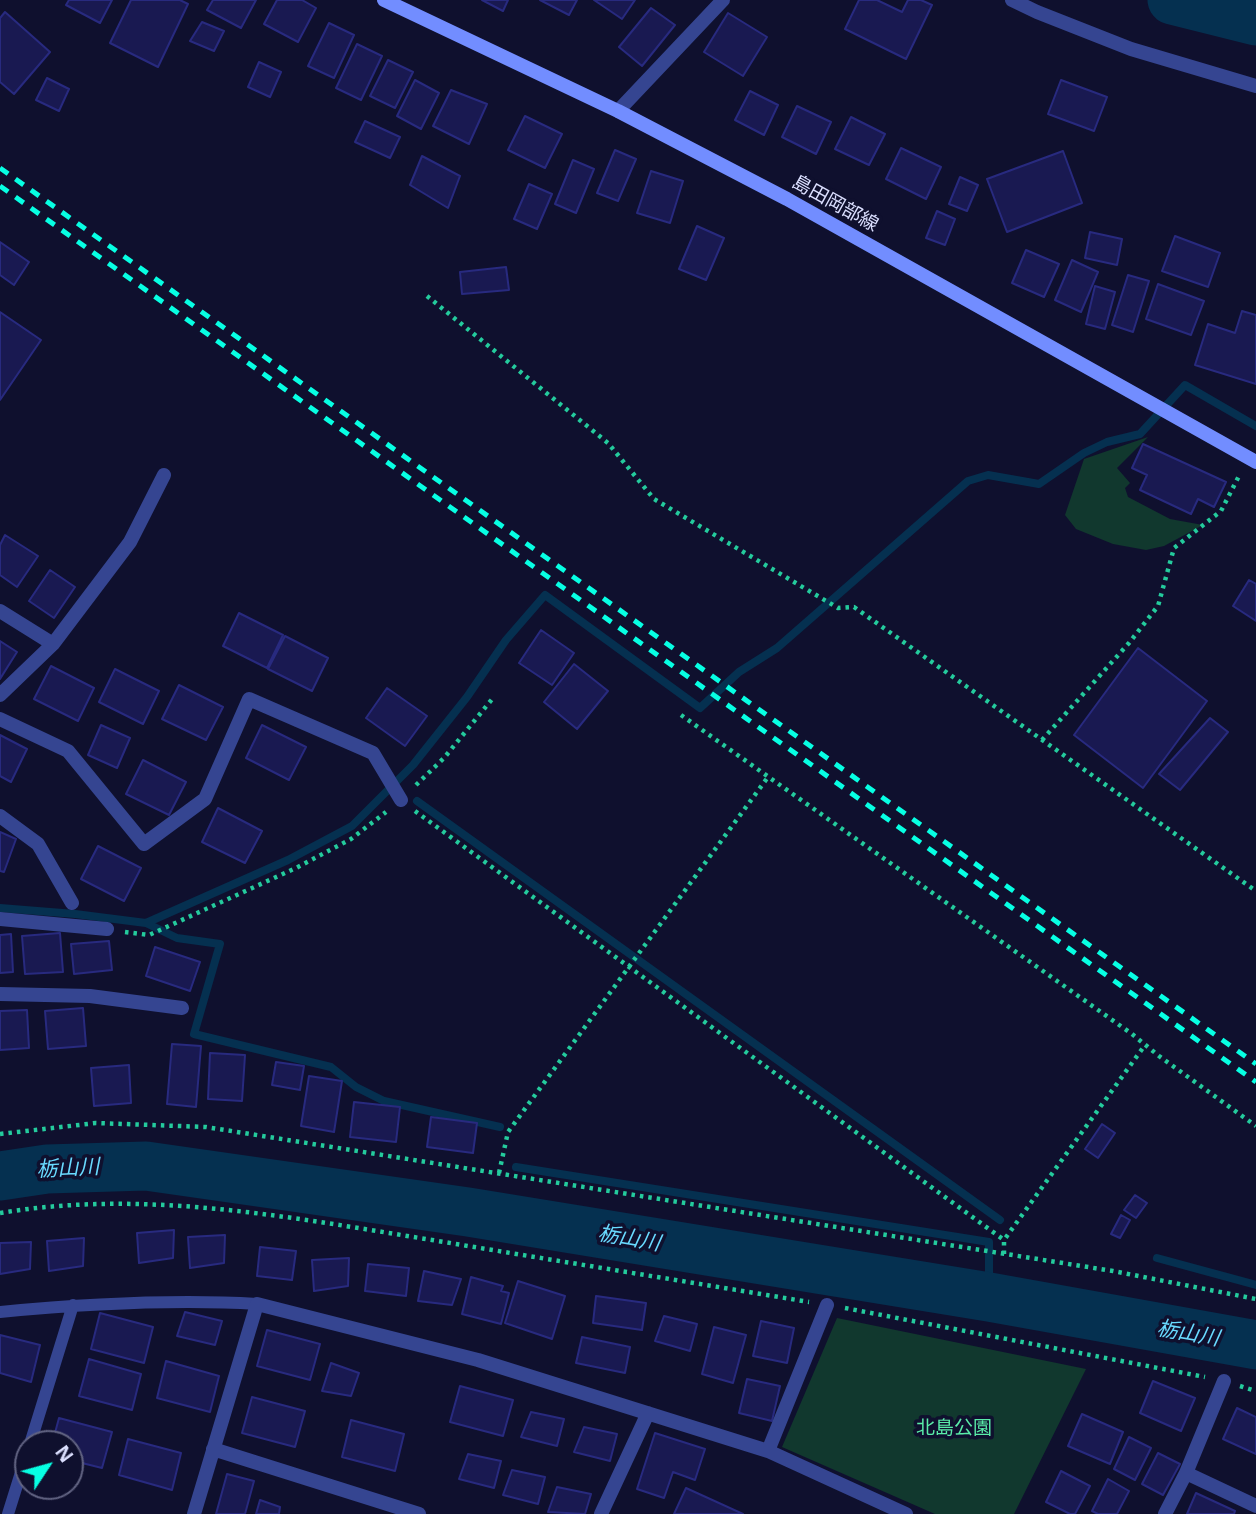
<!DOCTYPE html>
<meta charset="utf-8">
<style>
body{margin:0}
#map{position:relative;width:1256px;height:1514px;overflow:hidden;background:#0f102e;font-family:"Noto Sans",sans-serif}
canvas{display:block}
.north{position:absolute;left:14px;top:1430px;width:70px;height:70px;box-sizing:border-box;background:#0f102e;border:2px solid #616382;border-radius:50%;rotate:54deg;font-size:19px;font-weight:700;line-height:28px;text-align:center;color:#dbdfff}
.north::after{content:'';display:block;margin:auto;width:24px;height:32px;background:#07ffe3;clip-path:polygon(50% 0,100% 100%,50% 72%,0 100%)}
</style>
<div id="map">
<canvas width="1256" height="1514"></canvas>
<div class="north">N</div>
</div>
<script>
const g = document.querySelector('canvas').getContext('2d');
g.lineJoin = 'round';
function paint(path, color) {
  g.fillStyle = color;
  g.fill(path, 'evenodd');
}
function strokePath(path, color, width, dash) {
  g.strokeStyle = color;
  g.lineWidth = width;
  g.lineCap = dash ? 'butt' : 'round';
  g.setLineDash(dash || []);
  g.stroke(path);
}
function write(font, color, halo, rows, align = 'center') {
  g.font = font + ' "Noto Sans","Noto Sans JP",sans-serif';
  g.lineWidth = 7;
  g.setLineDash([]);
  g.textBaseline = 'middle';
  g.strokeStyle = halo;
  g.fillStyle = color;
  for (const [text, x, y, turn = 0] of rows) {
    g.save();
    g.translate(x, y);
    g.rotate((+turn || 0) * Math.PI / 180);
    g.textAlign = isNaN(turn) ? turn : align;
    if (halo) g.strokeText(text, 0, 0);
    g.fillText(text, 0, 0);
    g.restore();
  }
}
paint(new Path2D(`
 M 1148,437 L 1117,468 L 1130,483 L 1125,488 L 1128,497 L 1170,519 L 1203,525 L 1164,546 L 1146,550 L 1113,544 L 1076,529 L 1065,515 L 1084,459 Z
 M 837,1318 L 1086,1369 L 1014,1514 L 935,1514 L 782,1447 Z`), '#11382e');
strokePath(new Path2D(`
 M 417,801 L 1000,1220
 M 0,908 L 75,914 L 146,923 L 288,860 L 352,826 L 413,765 L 467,697 L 506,640 L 545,595 L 700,708 L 739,672 L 777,648 L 968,481 L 988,475 L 1039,484 L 1084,453 L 1107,442 L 1140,434 L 1185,385 L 1256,426
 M 146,923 L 177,938 L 220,944 L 194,1034 L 331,1067 L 356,1087 L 384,1101 L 500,1127
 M 516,1167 L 989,1242 L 989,1297
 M 1157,1258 L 1256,1285`), '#053050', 8);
strokePath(new Path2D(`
 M 1172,0 L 1256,21
 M 0,1176 L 47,1169 L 146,1166 L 468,1212 L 989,1297 L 1256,1345`), '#053050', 49);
const building = new Path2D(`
 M 69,0 L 112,0 L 100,23 L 66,5 Z
 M 131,0 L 180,0 L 188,4 L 158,67 L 110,43 Z
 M 213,0 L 256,0 L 241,28 L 207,10 Z
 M 277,0 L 302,0 L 316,8 L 298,42 L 264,24 Z
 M 482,0 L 508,0 L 503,11 Z
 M 540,0 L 577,0 L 569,15 Z
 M 594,0 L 635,0 L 622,19 Z
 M 859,0 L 877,0 L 902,12 L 908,0 L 921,0 L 932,5 L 906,59 L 845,29 Z
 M 651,8 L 675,25 L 642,66 L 619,47 Z
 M 5,12 L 50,52 L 14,94 L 0,82 L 0,18 Z
 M 728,13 L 767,37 L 743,76 L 704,52 Z
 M 202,22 L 224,31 L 214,51 L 190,41 Z
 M 329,23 L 354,35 L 334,78 L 308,66 Z
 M 357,44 L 382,56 L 361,100 L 336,88 Z
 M 388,60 L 413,72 L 395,108 L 370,96 Z
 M 259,62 L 281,72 L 270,97 L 248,87 Z
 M 47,78 L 69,89 L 59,111 L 36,100 Z
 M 415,80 L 439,93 L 421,129 L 397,116 Z
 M 1061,80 L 1107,97 L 1094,131 L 1048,114 Z
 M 451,90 L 487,104 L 469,144 L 433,126 Z
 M 750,91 L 778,105 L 764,135 L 735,120 Z
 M 797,106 L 831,122 L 816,154 L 782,137 Z
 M 525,116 L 562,134 L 545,168 L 508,150 Z
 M 851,117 L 885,134 L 869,165 L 835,149 Z
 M 365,121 L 400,137 L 390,158 L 355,142 Z
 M 901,148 L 941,167 L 926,199 L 886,179 Z
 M 615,150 L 636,159 L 618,201 L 597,193 Z
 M 1063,151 L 1082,203 L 1007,232 L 987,179 Z
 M 422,156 L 460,176 L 448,208 L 410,185 Z
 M 573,160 L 594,169 L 576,213 L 555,204 Z
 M 651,171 L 683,181 L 670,223 L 637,213 Z
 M 960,177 L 978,185 L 967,211 L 949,204 Z
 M 529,184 L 552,194 L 537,229 L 514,219 Z
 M 937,211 L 955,219 L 945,245 L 926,238 Z
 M 697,226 L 724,238 L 706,280 L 679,269 Z
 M 1090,232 L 1122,239 L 1117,265 L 1085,258 Z
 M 1175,236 L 1220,253 L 1208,287 L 1162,271 Z
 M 0,242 L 29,262 L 14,285 L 0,275 Z
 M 1026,250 L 1059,264 L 1044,297 L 1012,283 Z
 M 1072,260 L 1098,272 L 1081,312 L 1055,300 Z
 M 506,267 L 509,290 L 462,294 L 460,272 Z
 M 1128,275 L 1149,281 L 1133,332 L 1112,325 Z
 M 1158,284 L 1204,301 L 1191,335 L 1146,319 Z
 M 1095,286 L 1115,292 L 1105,329 L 1086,324 Z
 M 1242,311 L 1256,315 L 1256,384 L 1195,365 L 1208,324 L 1235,333 Z
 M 0,312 L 41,340 L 0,400 Z
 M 1143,444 L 1226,482 L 1214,507 L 1198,499 L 1191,514 L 1140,490 L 1147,475 L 1132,468 Z
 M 5,535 L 38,556 L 17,587 L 0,575 L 0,545 Z
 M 50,570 L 75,587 L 54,618 L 29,601 Z
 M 1249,580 L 1256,584 L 1256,621 L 1233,606 Z
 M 239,613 L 283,635 L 267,668 L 223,646 Z
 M 541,630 L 574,653 L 552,685 L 519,663 Z
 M 285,636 L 328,658 L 312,691 L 268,669 Z
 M 0,641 L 17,652 L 0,679 Z
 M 1138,648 L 1207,701 L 1143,788 L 1074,735 Z
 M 574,664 L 608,691 L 577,729 L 544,702 Z
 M 51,666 L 94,688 L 78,721 L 34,699 Z
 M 115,669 L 159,691 L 143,724 L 99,702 Z
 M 179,685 L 223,707 L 206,740 L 162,719 Z
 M 387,688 L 427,716 L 405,746 L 366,718 Z
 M 1210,718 L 1228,732 L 1180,790 L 1159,774 Z
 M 101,725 L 130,738 L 117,768 L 88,755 Z
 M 262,725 L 306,747 L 289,780 L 246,758 Z
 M 0,735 L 27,749 L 11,782 L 0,776 Z
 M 143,760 L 186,782 L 169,815 L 126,794 Z
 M 218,808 L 262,831 L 245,863 L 202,842 Z
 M 0,832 L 16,839 L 4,872 L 0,871 Z
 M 98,846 L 141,868 L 124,901 L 81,879 Z
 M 60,933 L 63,972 L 25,974 L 22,936 Z
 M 11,934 L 13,972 L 0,973 L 0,935 Z
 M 109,941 L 112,970 L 74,974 L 71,944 Z
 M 155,947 L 200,962 L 190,991 L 146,976 Z
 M 83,1008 L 86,1046 L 48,1049 L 45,1011 Z
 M 27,1010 L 29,1048 L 0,1050 L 0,1011 Z
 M 172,1044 L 201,1046 L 196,1107 L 167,1104 Z
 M 210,1053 L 245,1055 L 242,1101 L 208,1099 Z
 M 276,1062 L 304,1066 L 300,1090 L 272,1085 Z
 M 129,1065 L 131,1103 L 94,1106 L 91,1068 Z
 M 309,1076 L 342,1081 L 334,1132 L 301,1126 Z
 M 354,1102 L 400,1107 L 396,1142 L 350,1137 Z
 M 431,1117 L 477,1123 L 473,1153 L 427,1147 Z
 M 1102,1124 L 1115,1133 L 1098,1158 L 1085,1149 Z
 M 1135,1195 L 1147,1203 L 1136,1218 L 1124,1210 Z
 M 1121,1215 L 1130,1220 L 1120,1238 L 1111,1234 Z
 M 174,1230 L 173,1258 L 139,1263 L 137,1233 Z
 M 225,1235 L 224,1263 L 190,1268 L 188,1237 Z
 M 84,1238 L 83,1266 L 49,1271 L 47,1241 Z
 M 31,1242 L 30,1269 L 0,1274 L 0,1243 Z
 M 260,1247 L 296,1251 L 292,1280 L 257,1276 Z
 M 349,1258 L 348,1286 L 314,1291 L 312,1260 Z
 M 368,1264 L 409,1268 L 406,1296 L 365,1291 Z
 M 424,1271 L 461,1279 L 452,1305 L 418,1301 Z
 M 471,1277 L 503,1286 L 501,1291 L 509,1293 L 501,1324 L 462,1314 Z
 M 518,1281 L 565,1296 L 552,1339 L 505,1323 Z
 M 596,1296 L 646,1303 L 642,1330 L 593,1323 Z
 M 185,1312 L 222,1321 L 215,1345 L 177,1336 Z
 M 100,1313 L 153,1327 L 144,1363 L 91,1349 Z
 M 664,1316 L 697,1324 L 690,1351 L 655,1341 Z
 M 761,1321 L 794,1328 L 787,1363 L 753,1356 Z
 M 714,1327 L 746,1335 L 733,1383 L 702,1374 Z
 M 267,1330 L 320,1344 L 310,1380 L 257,1366 Z
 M 0,1335 L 40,1345 L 31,1382 L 0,1373 Z
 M 582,1337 L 630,1347 L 625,1373 L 576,1363 Z
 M 89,1359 L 141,1374 L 132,1410 L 79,1396 Z
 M 166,1361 L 219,1376 L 210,1412 L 157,1398 Z
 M 331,1363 L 359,1373 L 351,1396 L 322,1391 Z
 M 747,1379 L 780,1386 L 772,1421 L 739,1413 Z
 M 1153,1381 L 1195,1398 L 1181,1431 L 1140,1413 Z
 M 460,1386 L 513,1400 L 503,1436 L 450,1422 Z
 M 252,1397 L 305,1411 L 295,1447 L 242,1433 Z
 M 1237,1408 L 1256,1417 L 1256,1454 L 1223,1439 Z
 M 531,1412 L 564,1419 L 557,1446 L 521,1437 Z
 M 1082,1414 L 1123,1432 L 1110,1464 L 1068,1446 Z
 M 59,1418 L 112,1432 L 102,1468 L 70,1460 L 70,1444 L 52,1444 Z
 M 351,1420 L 404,1434 L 395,1471 L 342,1457 Z
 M 584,1427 L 617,1434 L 610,1461 L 574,1452 Z
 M 655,1433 L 705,1449 L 695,1480 L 673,1472 L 664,1498 L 637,1489 Z
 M 1129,1437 L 1151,1448 L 1135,1480 L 1114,1469 Z
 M 128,1439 L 181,1453 L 172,1490 L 119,1475 Z
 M 1158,1453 L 1180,1464 L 1163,1495 L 1142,1484 Z
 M 468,1454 L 501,1461 L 494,1488 L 459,1479 Z
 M 512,1470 L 545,1477 L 538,1504 L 503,1495 Z
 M 1061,1471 L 1090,1486 L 1075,1514 L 1070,1514 L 1046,1502 Z
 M 227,1474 L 254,1481 L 245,1514 L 216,1514 Z
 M 1108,1479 L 1129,1491 L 1117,1514 L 1098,1514 L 1092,1511 Z
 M 557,1487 L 591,1494 L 585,1514 L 548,1512 Z
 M 686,1488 L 743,1514 L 674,1514 Z
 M 1196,1493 L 1235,1511 L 1234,1514 L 1187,1514 Z
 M 260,1500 L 280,1507 L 279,1514 L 256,1514 Z`);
paint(building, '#191951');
strokePath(building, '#282a7f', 2);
strokePath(new Path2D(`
 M 427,296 L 608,443 L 654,499 L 838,608 L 854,607 L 1256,891
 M 681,715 L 1132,1034 L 1159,1056 L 1256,1126
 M 1042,740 L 1129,643 L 1158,606 L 1174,548 L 1221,511 L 1240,474
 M 416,785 L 444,758 L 493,698
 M 415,811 L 1004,1240
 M 125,932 L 149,935 L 296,868 L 351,839 L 386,812
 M 0,1134 L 96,1123 L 206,1127 L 1113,1271 L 1256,1299
 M 499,1173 L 508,1132 L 768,777
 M 0,1213 C 145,1189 289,1217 432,1240 C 558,1261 683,1281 809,1302
 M 1004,1254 L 1004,1240 L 1145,1045
 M 845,1308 L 1205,1377
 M 1240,1386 L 1256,1391`), '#24cb9d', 4.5, [3.5, 5]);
strokePath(new Path2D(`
 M 0,1312 C 85,1304 172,1299 257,1304
 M 30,1444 L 73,1305
 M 8,1514 L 28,1450`), '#354591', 12);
strokePath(new Path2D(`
 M 1012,0 L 1037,12 L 1131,49 L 1256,86
 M 0,611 L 53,644
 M 0,695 L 53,644 L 130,542 L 164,475
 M 0,719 L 68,751 L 144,844 L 205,799 L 249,699 L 373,753 L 401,800
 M 0,816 L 38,844 L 72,903
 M 0,919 L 107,929
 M 0,994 L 90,996 L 182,1008
 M 213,1449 L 419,1514
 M 768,1451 L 827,1305
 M 1186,1473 L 1224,1381
 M 194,1514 L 257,1304 L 478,1360 L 768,1451 L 906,1514
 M 601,1514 L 648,1413
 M 1165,1514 L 1186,1473 L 1256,1506`), '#354591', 14);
strokePath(new Path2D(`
 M 618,111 L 723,0`), '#354591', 14);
strokePath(new Path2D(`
 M 384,0 L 618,111 L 787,199 L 1256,462`), '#728dff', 14);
strokePath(new Path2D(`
 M 0,168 L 1256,1064
 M 0,186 L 1256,1082`), '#07ffe3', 5, [10, 9]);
write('19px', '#dbdfff', '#0f102e', [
 ["島田岡部線",835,204,29]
]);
write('19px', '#5aeca8', '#0f102e', [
 ["北島公園",954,1429]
]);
write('italic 21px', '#69daff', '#0f102e', [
 ["栃山川",68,1169,-3],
 ["栃山川",629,1239,10],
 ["栃山川",1188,1334,10]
]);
</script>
